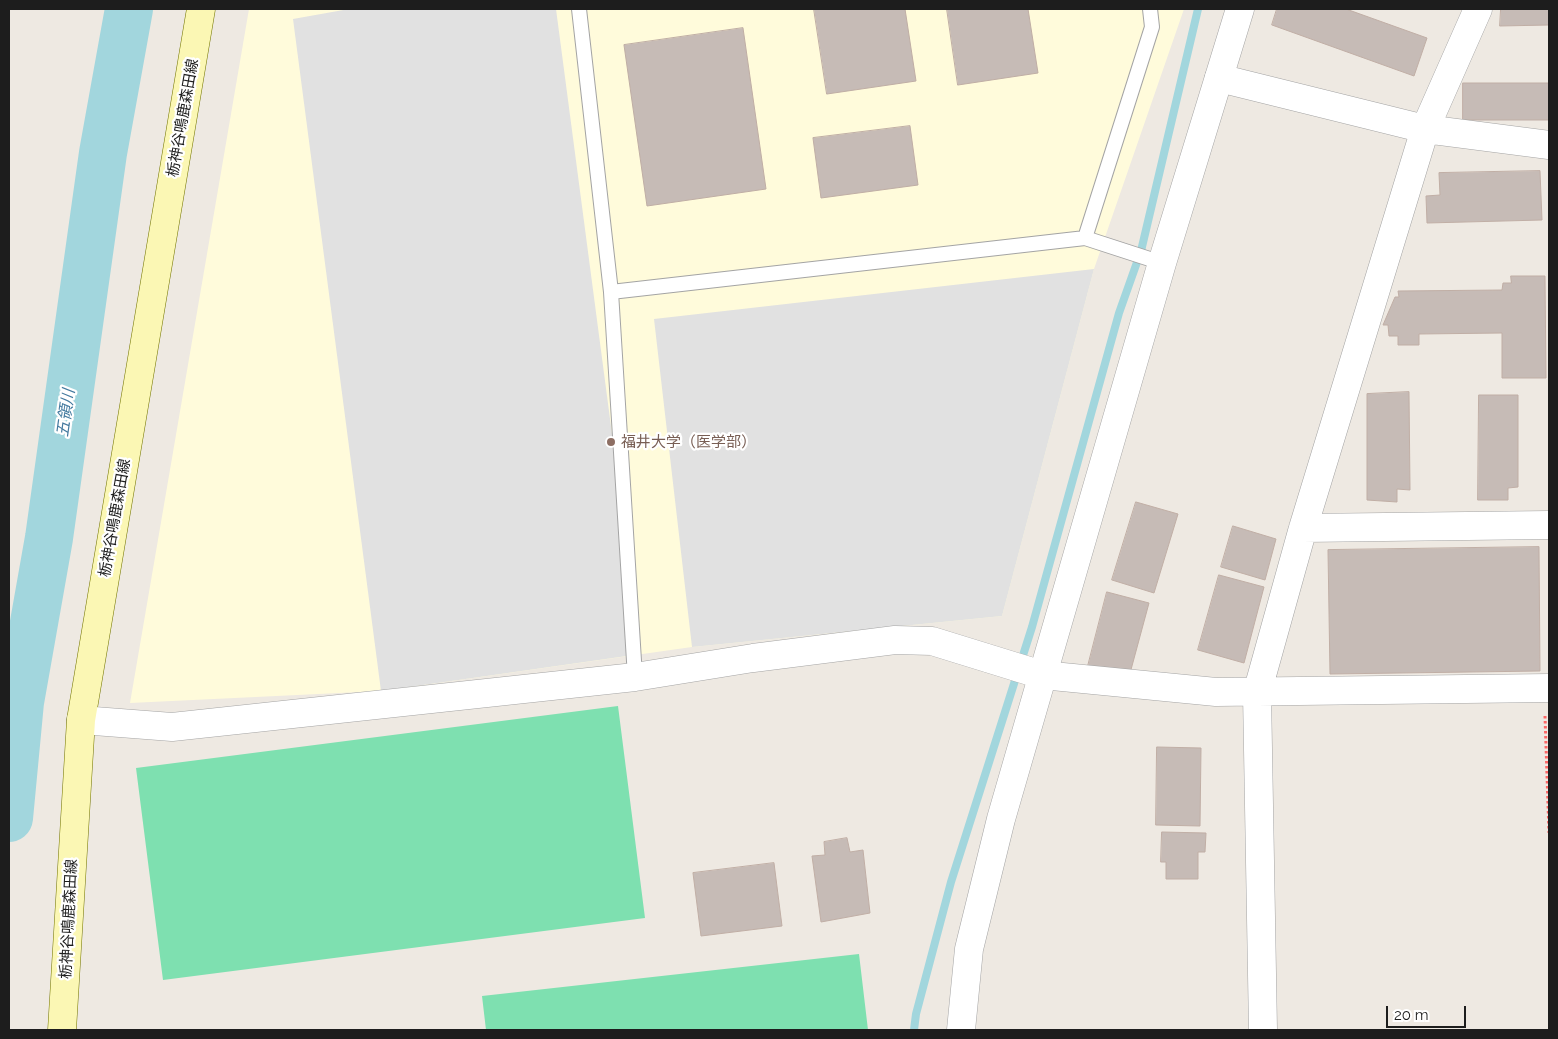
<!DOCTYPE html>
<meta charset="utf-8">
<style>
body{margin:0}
#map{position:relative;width:1558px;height:1039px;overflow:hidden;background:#eee9e2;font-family:Raleway,sans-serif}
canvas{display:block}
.frame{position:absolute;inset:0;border:10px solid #1d1d1d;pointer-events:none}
.scale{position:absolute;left:1386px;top:1006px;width:80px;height:22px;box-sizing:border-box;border:2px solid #1d1d1d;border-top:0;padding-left:6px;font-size:15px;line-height:18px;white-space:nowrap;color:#1d1d1d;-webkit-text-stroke:4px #fff;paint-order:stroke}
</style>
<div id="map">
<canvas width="1558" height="1039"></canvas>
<div class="frame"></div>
<div class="scale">20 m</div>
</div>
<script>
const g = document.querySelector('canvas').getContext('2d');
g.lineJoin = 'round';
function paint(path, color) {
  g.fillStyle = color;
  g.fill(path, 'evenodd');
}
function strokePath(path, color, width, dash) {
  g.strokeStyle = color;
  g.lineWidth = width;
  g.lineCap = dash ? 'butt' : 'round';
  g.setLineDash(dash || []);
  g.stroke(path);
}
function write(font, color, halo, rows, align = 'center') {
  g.font = font + ' Raleway,"Noto Sans JP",sans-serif';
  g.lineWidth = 4.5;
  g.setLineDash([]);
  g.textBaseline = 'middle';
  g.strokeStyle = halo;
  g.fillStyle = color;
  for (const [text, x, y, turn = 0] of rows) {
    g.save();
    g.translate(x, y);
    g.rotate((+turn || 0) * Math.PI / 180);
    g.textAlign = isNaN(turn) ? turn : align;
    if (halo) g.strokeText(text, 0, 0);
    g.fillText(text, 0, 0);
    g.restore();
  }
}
paint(new Path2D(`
 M 249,9 L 1184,9 L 1094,269 L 1002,616 L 692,647 L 381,691 L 130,703 Z`), '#fffbdb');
paint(new Path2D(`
 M 618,706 L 645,918 L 163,980 L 136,768 Z
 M 859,954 L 868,1030 L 486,1030 L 482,996 Z`), '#7ee0b0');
paint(new Path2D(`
 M 349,9 L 556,9 L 641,654 L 381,691 L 293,19 Z
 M 1094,269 L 1002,616 L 692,647 L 654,319 Z`), '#e1e1e1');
strokePath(new Path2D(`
 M 914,1030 L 916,1014 L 951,882 L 1032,627 L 1119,313 L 1141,251 L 1198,9`), '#a2d6dd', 8);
strokePath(new Path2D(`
 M 9,818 L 20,702 L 49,538 L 103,153 L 129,9`), '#a2d6dd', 48);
const building = new Path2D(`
 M 814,9 L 905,9 L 916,81 L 827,94 Z
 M 947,9 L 1028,9 L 1038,73 L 958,85 Z
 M 1277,9 L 1346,9 L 1427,38 L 1414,76 L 1272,25 Z
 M 1501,9 L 1549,9 L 1549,25 L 1500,26 Z
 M 743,28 L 766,189 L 647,206 L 624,45 Z
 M 1463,83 L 1549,83 L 1549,120 L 1463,120 Z
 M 910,126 L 918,185 L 821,198 L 813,138 Z
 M 1540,171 L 1542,220 L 1427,223 L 1426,196 L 1440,195 L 1439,173 Z
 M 1511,276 L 1545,276 L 1546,378 L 1502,378 L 1502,333 L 1419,334 L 1419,345 L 1398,345 L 1398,336 L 1389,336 L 1388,325 L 1383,325 L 1395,297 L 1399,297 L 1398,291 L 1502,290 L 1503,283 L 1511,283 Z
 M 1409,392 L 1410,490 L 1397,489 L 1397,502 L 1367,500 L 1367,394 Z
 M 1479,395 L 1518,395 L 1518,487 L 1508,488 L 1508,500 L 1478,500 Z
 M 1136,502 L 1178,514 L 1154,593 L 1112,580 Z
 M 1233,526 L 1276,539 L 1265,580 L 1221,567 Z
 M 1539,547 L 1540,671 L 1330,674 L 1328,550 Z
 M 1219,575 L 1264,587 L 1244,663 L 1198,650 Z
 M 1107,592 L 1149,603 L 1129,677 L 1088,666 Z
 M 1157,747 L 1201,748 L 1200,826 L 1156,825 Z
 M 1162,832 L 1206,833 L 1205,852 L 1198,852 L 1198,879 L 1166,879 L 1166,862 L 1161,862 Z
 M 847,838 L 850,852 L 863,850 L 870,913 L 821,922 L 812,856 L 825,855 L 824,842 Z
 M 774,863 L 782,926 L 701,936 L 693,873 Z`);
paint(building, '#c6bbb6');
strokePath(building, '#c0aea5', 1);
const service = new Path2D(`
 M 579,9 L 611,292 L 635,677
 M 1085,238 L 1152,27 L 1150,9
 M 611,292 L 1085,238 L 1162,263`);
const minor = new Path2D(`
 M 1219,78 L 1425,129 L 1549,145
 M 1303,528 L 1549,525
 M 1042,675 L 1216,692 L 1549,688
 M 1263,1030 L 1257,693 L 1303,528 L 1425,129 L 1478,9`);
const tertiary = new Path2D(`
 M 81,720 L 172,727 L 635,677 L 753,658 L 895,640 L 932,641 L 1042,675
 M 961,1030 L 969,949 L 1001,819 L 1162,263 L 1240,9`);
const secondary = new Path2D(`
 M 62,1030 L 81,720 L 201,9`);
strokePath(service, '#a4a4a4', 16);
strokePath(minor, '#a4a4a4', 29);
strokePath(tertiary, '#a4a4a4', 29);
strokePath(secondary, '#747602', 29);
strokePath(new Path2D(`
 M 1545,716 L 1549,833`), '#fd6665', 3, [2.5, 2.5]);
strokePath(service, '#fff', 14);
strokePath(minor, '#fff', 28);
strokePath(tertiary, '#fff', 28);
strokePath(secondary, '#fbf7b4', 28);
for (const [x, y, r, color] of [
 [611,442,5,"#8d6e63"]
]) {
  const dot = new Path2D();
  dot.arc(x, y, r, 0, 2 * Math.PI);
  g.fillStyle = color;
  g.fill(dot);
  strokePath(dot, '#fff', 2);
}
write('15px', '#1d1d1d', '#fff', [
 ["栃神谷鳴鹿森田線",183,118,-80],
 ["栃神谷鳴鹿森田線",115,518,-80],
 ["栃神谷鳴鹿森田線",69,919,-87]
]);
write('15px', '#785e54', '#fff', [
 ["福井大学（医学部）",621,442]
], 'left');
write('italic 16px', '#42799e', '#fff', [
 ["五領川",66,413,-82]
]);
</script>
